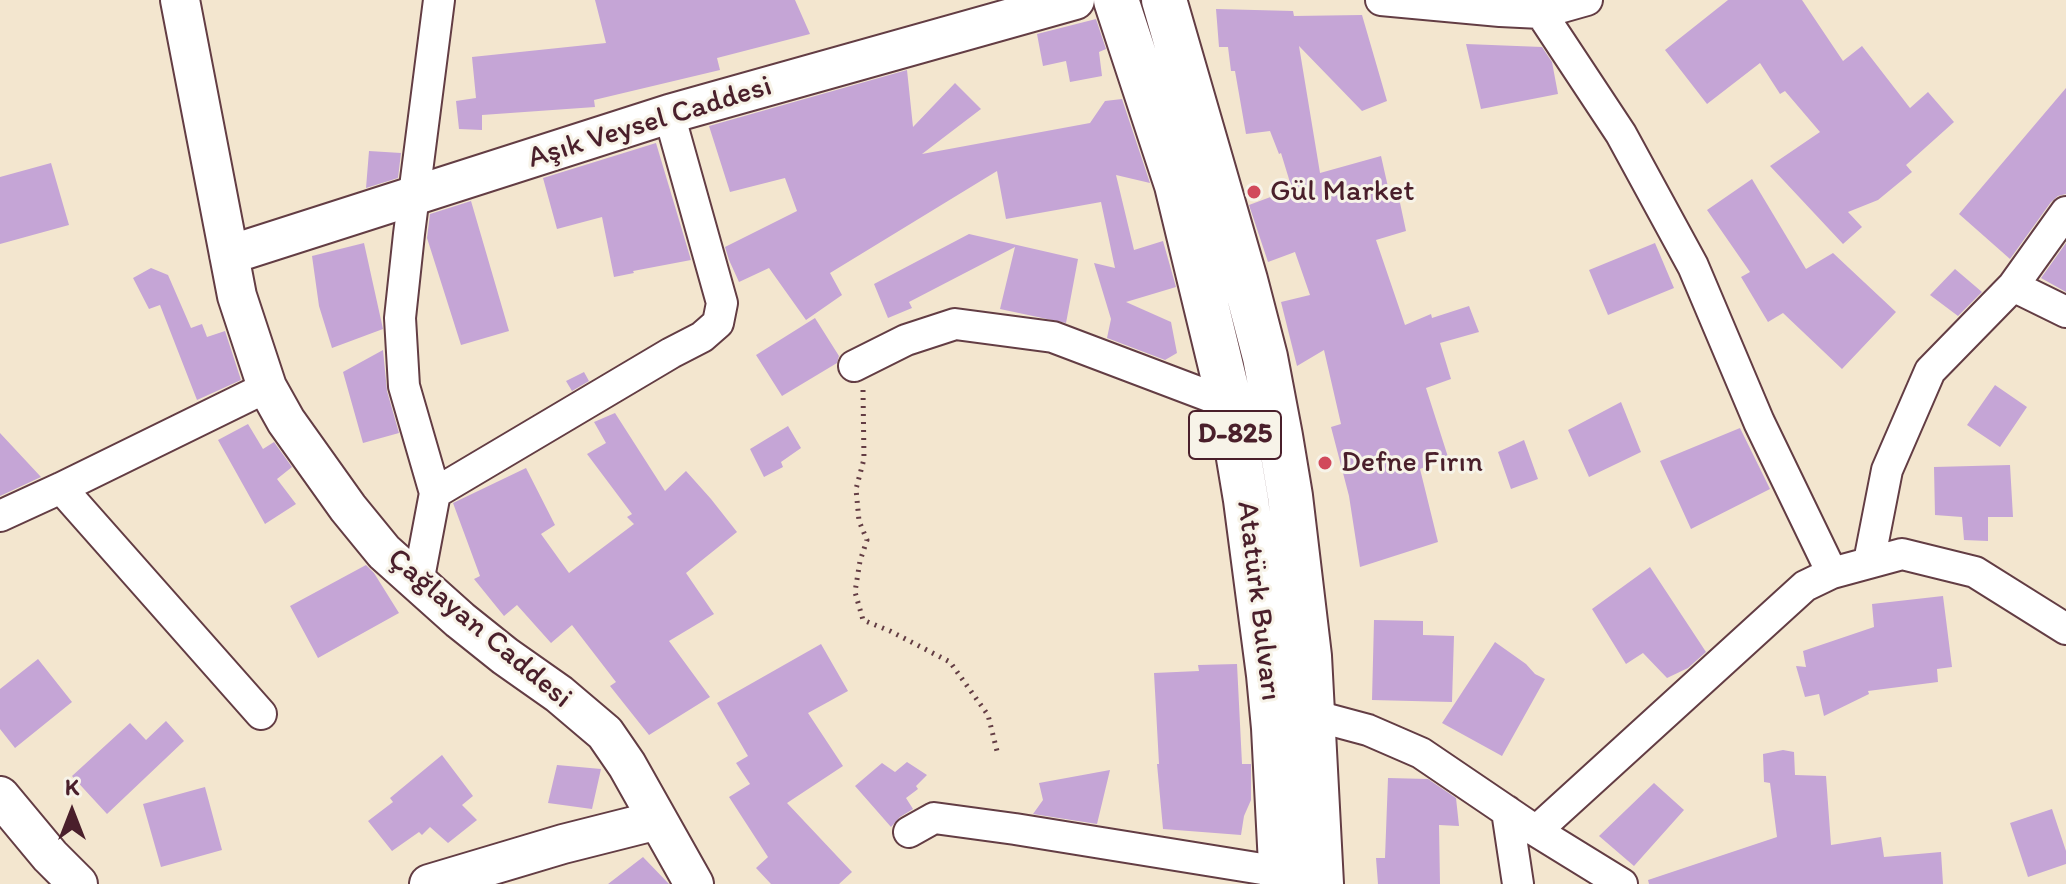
<!DOCTYPE html>
<meta charset="utf-8">
<style>
body{margin:0}
#map{position:relative;width:2066px;height:884px;overflow:hidden;background:#f3e6cf;font-family:Itim,sans-serif}
canvas{display:block}
.north{position:absolute;left:32px;top:772px;width:80px;height:80px;-webkit-text-stroke:6px #f7f3e8;paint-order:stroke;rotate:0deg;font-size:22px;font-weight:700;line-height:32px;text-align:center;color:#4a1f2b}
.north::after{content:'';display:block;margin:auto;width:28px;height:36px;background:#4a1f2b;clip-path:polygon(50% 0,100% 100%,50% 72%,0 100%)}
</style>
<div id="map">
<canvas width="2066" height="884"></canvas>
<div class="north">K</div>
</div>
<script>
const g = document.querySelector('canvas').getContext('2d');
g.lineJoin = 'round';
function paint(path, color) {
  g.fillStyle = color;
  g.fill(path, 'evenodd');
}
function strokePath(path, color, width, dash) {
  g.strokeStyle = color;
  g.lineWidth = width;
  g.lineCap = dash ? 'butt' : 'round';
  g.setLineDash(dash || []);
  g.stroke(path);
}
function write(font, color, halo, rows, align = 'center') {
  g.font = font + ' Itim,sans-serif';
  g.lineWidth = 6;
  g.setLineDash([]);
  g.textBaseline = 'middle';
  g.strokeStyle = halo;
  g.fillStyle = color;
  for (const [text, x, y, turn = 0] of rows) {
    g.save();
    g.translate(x, y);
    g.rotate((+turn || 0) * Math.PI / 180);
    g.textAlign = isNaN(turn) ? turn : align;
    if (halo) g.strokeText(text, 0, 0);
    g.fillText(text, 0, 0);
    g.restore();
  }
}
paint(new Path2D(`
 M 595,0 L 795,0 L 810,34 L 717,58 L 720,70 L 594,100 L 595,107 L 482,115 L 482,130 L 459,129 L 456,101 L 476,98 L 472,57 L 606,43 Z
 M 1728,0 L 1802,0 L 1843,61 L 1862,46 L 1910,108 L 1928,92 L 1954,122 L 1906,165 L 1912,172 L 1878,200 L 1848,212 L 1862,227 L 1843,244 L 1770,166 L 1820,132 L 1785,91 L 1780,94 L 1760,63 L 1707,104 L 1665,50 Z
 M 1216,9 L 1293,11 L 1294,16 L 1362,15 L 1387,101 L 1362,111 L 1299,46 L 1320,173 L 1381,156 L 1388,187 L 1396,184 L 1406,231 L 1376,240 L 1405,325 L 1431,314 L 1432,318 L 1469,306 L 1479,332 L 1440,343 L 1451,379 L 1426,388 L 1448,457 L 1420,469 L 1438,542 L 1360,567 L 1349,496 L 1331,427 L 1341,424 L 1324,350 L 1297,366 L 1281,302 L 1310,295 L 1295,252 L 1268,262 L 1249,205 L 1292,189 L 1281,153 L 1279,154 L 1270,131 L 1246,134 L 1235,71 L 1231,71 L 1228,47 L 1219,47 Z
 M 1096,19 L 1106,49 L 1099,52 L 1102,76 L 1070,82 L 1066,61 L 1043,66 L 1037,34 Z
 M 1466,44 L 1542,47 L 1552,62 L 1558,94 L 1481,109 Z
 M 907,70 L 913,127 L 955,83 L 981,109 L 922,154 L 1090,123 L 1105,101 L 1122,99 L 1150,183 L 1116,175 L 1134,250 L 1163,241 L 1176,287 L 1126,302 L 1171,322 L 1177,353 L 1165,360 L 1107,338 L 1111,319 L 1094,263 L 1115,268 L 1101,202 L 1006,219 L 997,171 L 830,273 L 842,295 L 806,320 L 769,268 L 739,282 L 729,260 L 725,247 L 797,211 L 785,178 L 730,192 L 709,126 Z
 M 2066,88 L 2066,194 L 2058,196 L 2051,202 L 2010,259 L 1959,214 Z
 M 656,143 L 691,260 L 633,271 L 634,273 L 614,277 L 602,217 L 557,229 L 543,178 Z
 M 369,151 L 401,153 L 398,178 L 366,188 Z
 M 51,163 L 69,225 L 0,244 L 0,177 Z
 M 1752,179 L 1806,269 L 1833,253 L 1896,312 L 1842,369 L 1783,313 L 1768,322 L 1741,277 L 1750,272 L 1707,210 Z
 M 471,201 L 509,331 L 461,345 L 427,238 L 430,214 Z
 M 969,234 L 1078,259 L 1066,323 L 1000,309 L 1015,247 L 909,302 L 912,308 L 888,318 L 874,284 Z
 M 364,243 L 383,329 L 332,348 L 319,306 L 312,256 Z
 M 1655,243 L 1674,288 L 1608,315 L 1589,270 Z
 M 2066,243 L 2066,292 L 2041,278 Z
 M 151,268 L 168,275 L 191,328 L 202,324 L 207,337 L 225,331 L 241,380 L 197,400 L 160,305 L 149,309 L 133,278 Z
 M 1955,269 L 1982,292 L 1958,316 L 1930,295 Z
 M 815,318 L 839,356 L 837,363 L 782,396 L 756,355 Z
 M 383,350 L 387,391 L 399,433 L 363,443 L 343,372 Z
 M 584,372 L 589,381 L 572,391 L 566,381 Z
 M 1995,385 L 2027,407 L 2000,447 L 1967,425 Z
 M 1621,402 L 1641,452 L 1589,477 L 1568,430 Z
 M 615,413 L 665,491 L 686,471 L 711,499 L 737,532 L 686,573 L 714,614 L 669,641 L 710,697 L 649,735 L 610,686 L 616,682 L 572,625 L 551,643 L 517,605 L 504,616 L 474,579 L 480,576 L 453,503 L 526,468 L 555,525 L 541,534 L 569,573 L 634,524 L 627,517 L 632,514 L 587,454 L 606,443 L 594,422 Z
 M 248,424 L 263,449 L 274,442 L 292,467 L 277,479 L 296,504 L 265,524 L 218,440 Z
 M 788,426 L 801,448 L 781,462 L 783,467 L 764,477 L 750,449 Z
 M 1740,428 L 1770,489 L 1691,529 L 1660,461 Z
 M 0,433 L 41,477 L 0,496 Z
 M 1524,440 L 1538,479 L 1511,489 L 1498,452 Z
 M 2010,465 L 2013,517 L 1988,517 L 1988,541 L 1964,540 L 1962,517 L 1935,515 L 1934,467 Z
 M 366,565 L 374,573 L 399,613 L 318,658 L 290,606 Z
 M 1650,567 L 1706,652 L 1688,668 L 1667,678 L 1643,653 L 1626,664 L 1592,609 Z
 M 1943,596 L 1952,667 L 1937,669 L 1938,682 L 1868,691 L 1869,694 L 1824,716 L 1819,694 L 1805,697 L 1796,666 L 1806,667 L 1803,651 L 1874,627 L 1872,604 Z
 M 1374,620 L 1423,621 L 1423,635 L 1454,636 L 1452,702 L 1372,700 Z
 M 1495,642 L 1526,664 L 1535,674 L 1545,679 L 1502,756 L 1442,723 Z
 M 821,644 L 848,691 L 808,713 L 843,766 L 787,803 L 852,872 L 839,884 L 771,884 L 756,868 L 768,857 L 729,797 L 750,784 L 736,763 L 748,756 L 717,703 Z
 M 38,659 L 72,702 L 15,748 L 0,729 L 0,689 Z
 M 1237,664 L 1242,764 L 1251,764 L 1251,800 L 1244,816 L 1241,835 L 1163,829 L 1157,764 L 1159,764 L 1154,673 L 1199,671 L 1198,665 Z
 M 166,721 L 184,741 L 107,814 L 72,776 L 130,723 L 146,740 Z
 M 1783,750 L 1794,752 L 1795,775 L 1826,776 L 1831,845 L 1881,837 L 1884,857 L 1941,852 L 1943,884 L 1649,884 L 1648,880 L 1777,837 L 1770,783 L 1764,782 L 1763,754 Z
 M 442,755 L 473,796 L 462,805 L 477,820 L 448,843 L 430,827 L 422,835 L 419,832 L 392,851 L 368,821 L 393,802 L 390,798 Z
 M 907,762 L 927,775 L 916,786 L 918,789 L 906,798 L 913,809 L 900,817 L 891,827 L 855,786 L 882,763 L 895,772 Z
 M 557,765 L 601,769 L 592,809 L 548,803 Z
 M 1110,770 L 1097,824 L 1033,814 L 1043,800 L 1039,783 Z
 M 1388,778 L 1428,779 L 1456,798 L 1459,826 L 1439,825 L 1440,884 L 1378,884 L 1376,858 L 1385,858 Z
 M 1654,783 L 1684,810 L 1634,866 L 1599,836 Z
 M 205,787 L 222,850 L 161,867 L 143,804 Z
 M 2052,809 L 2066,851 L 2066,864 L 2028,877 L 2010,823 Z
 M 643,857 L 669,884 L 608,884 Z`), '#c5a5d6');
const minor = new Path2D(`
 M 1381,0 L 1500,11 L 1541,13 L 1587,0
 M 1541,13 L 1621,134 L 1693,266 L 1759,422 L 1832,573
 M 2013,286 L 2066,312
 M 854,366 L 906,340 L 955,324 L 1053,337 L 1230,404
 M 61,488 L 261,714
 M 435,493 L 404,386 L 400,318 L 409,234 L 439,0
 M 0,516 L 61,488 L 267,387
 M 1869,562 L 1887,470 L 1930,371 L 2013,286 L 2066,212
 M 418,583 L 435,493 L 671,353 L 702,337 L 718,323 L 722,303 L 669,114
 M 1312,715 L 1368,730 L 1421,753 L 1536,831 L 1622,884
 M 1507,811 L 1518,884
 M 1536,831 L 1805,586 L 1832,573 L 1902,554 L 1975,572 L 2066,629
 M 909,832 L 934,818 L 1015,829 L 1281,872`);
const tertiary = new Path2D(`
 M 180,0 L 237,296 L 267,387 L 286,421 L 348,508 L 384,552 L 460,620 L 505,656 L 559,694 L 605,733 L 627,765 L 694,884
 M 229,255 L 669,114 L 1075,0
 M 0,796 L 50,856 L 78,884
 M 429,884 L 563,844 L 658,820`);
const trunk = new Path2D(`
 M 1116,0 L 1177,185 L 1230,404 L 1246,500 L 1269,675 L 1274,728 L 1282,884
 M 1164,0 L 1245,280 L 1265,357 L 1280,436 L 1290,496 L 1309,656 L 1321,884`);
strokePath(minor, '#633d44', 34);
strokePath(tertiary, '#633d44', 42);
strokePath(trunk, '#633d44', 48);
strokePath(new Path2D(`
 M 863,390 L 864,459 L 856,489 L 859,521 L 867,540 L 860,561 L 855,592 L 863,620 L 890,631 L 950,662 L 988,715 L 997,751`), '#633d44', 5, [2, 6]);
strokePath(minor, '#fff', 30);
strokePath(tertiary, '#fff', 38);
strokePath(trunk, '#fff', 44);
for (const [x, y, r, color] of [
 [1254,192,8,"#d1495b"],
 [1325,463,8,"#d1495b"]
]) {
  const dot = new Path2D();
  dot.arc(x, y, r, 0, 2 * Math.PI);
  g.fillStyle = color;
  g.fill(dot);
  strokePath(dot, '#f7f3e8', 3);
}
for (const [x, y, w] of [
 [1235,435,92]
]) {
  const box = new Path2D();
  box.roundRect(x - w / 2, y - 24, w, 48, 6);
  g.fillStyle = '#f7f3e8';
  g.fill(box);
  strokePath(box, '#4a1f2b', 2);
}
write('bold 28px', '#4a1f2b', null, [
 ["D-825",1235,435]
]);
write('30px', '#4a1f2b', '#f7f3e8', [
 ["Aşık Veysel Caddesi",650,123,-17],
 ["Atatürk Bulvarı",1258,601,83],
 ["Çağlayan Caddesi",479,629,40]
]);
write('30px', '#4a1f2b', '#f7f3e8', [
 ["Gül Market",1270,192],
 ["Defne Fırın",1341,463]
], 'left');
</script>
